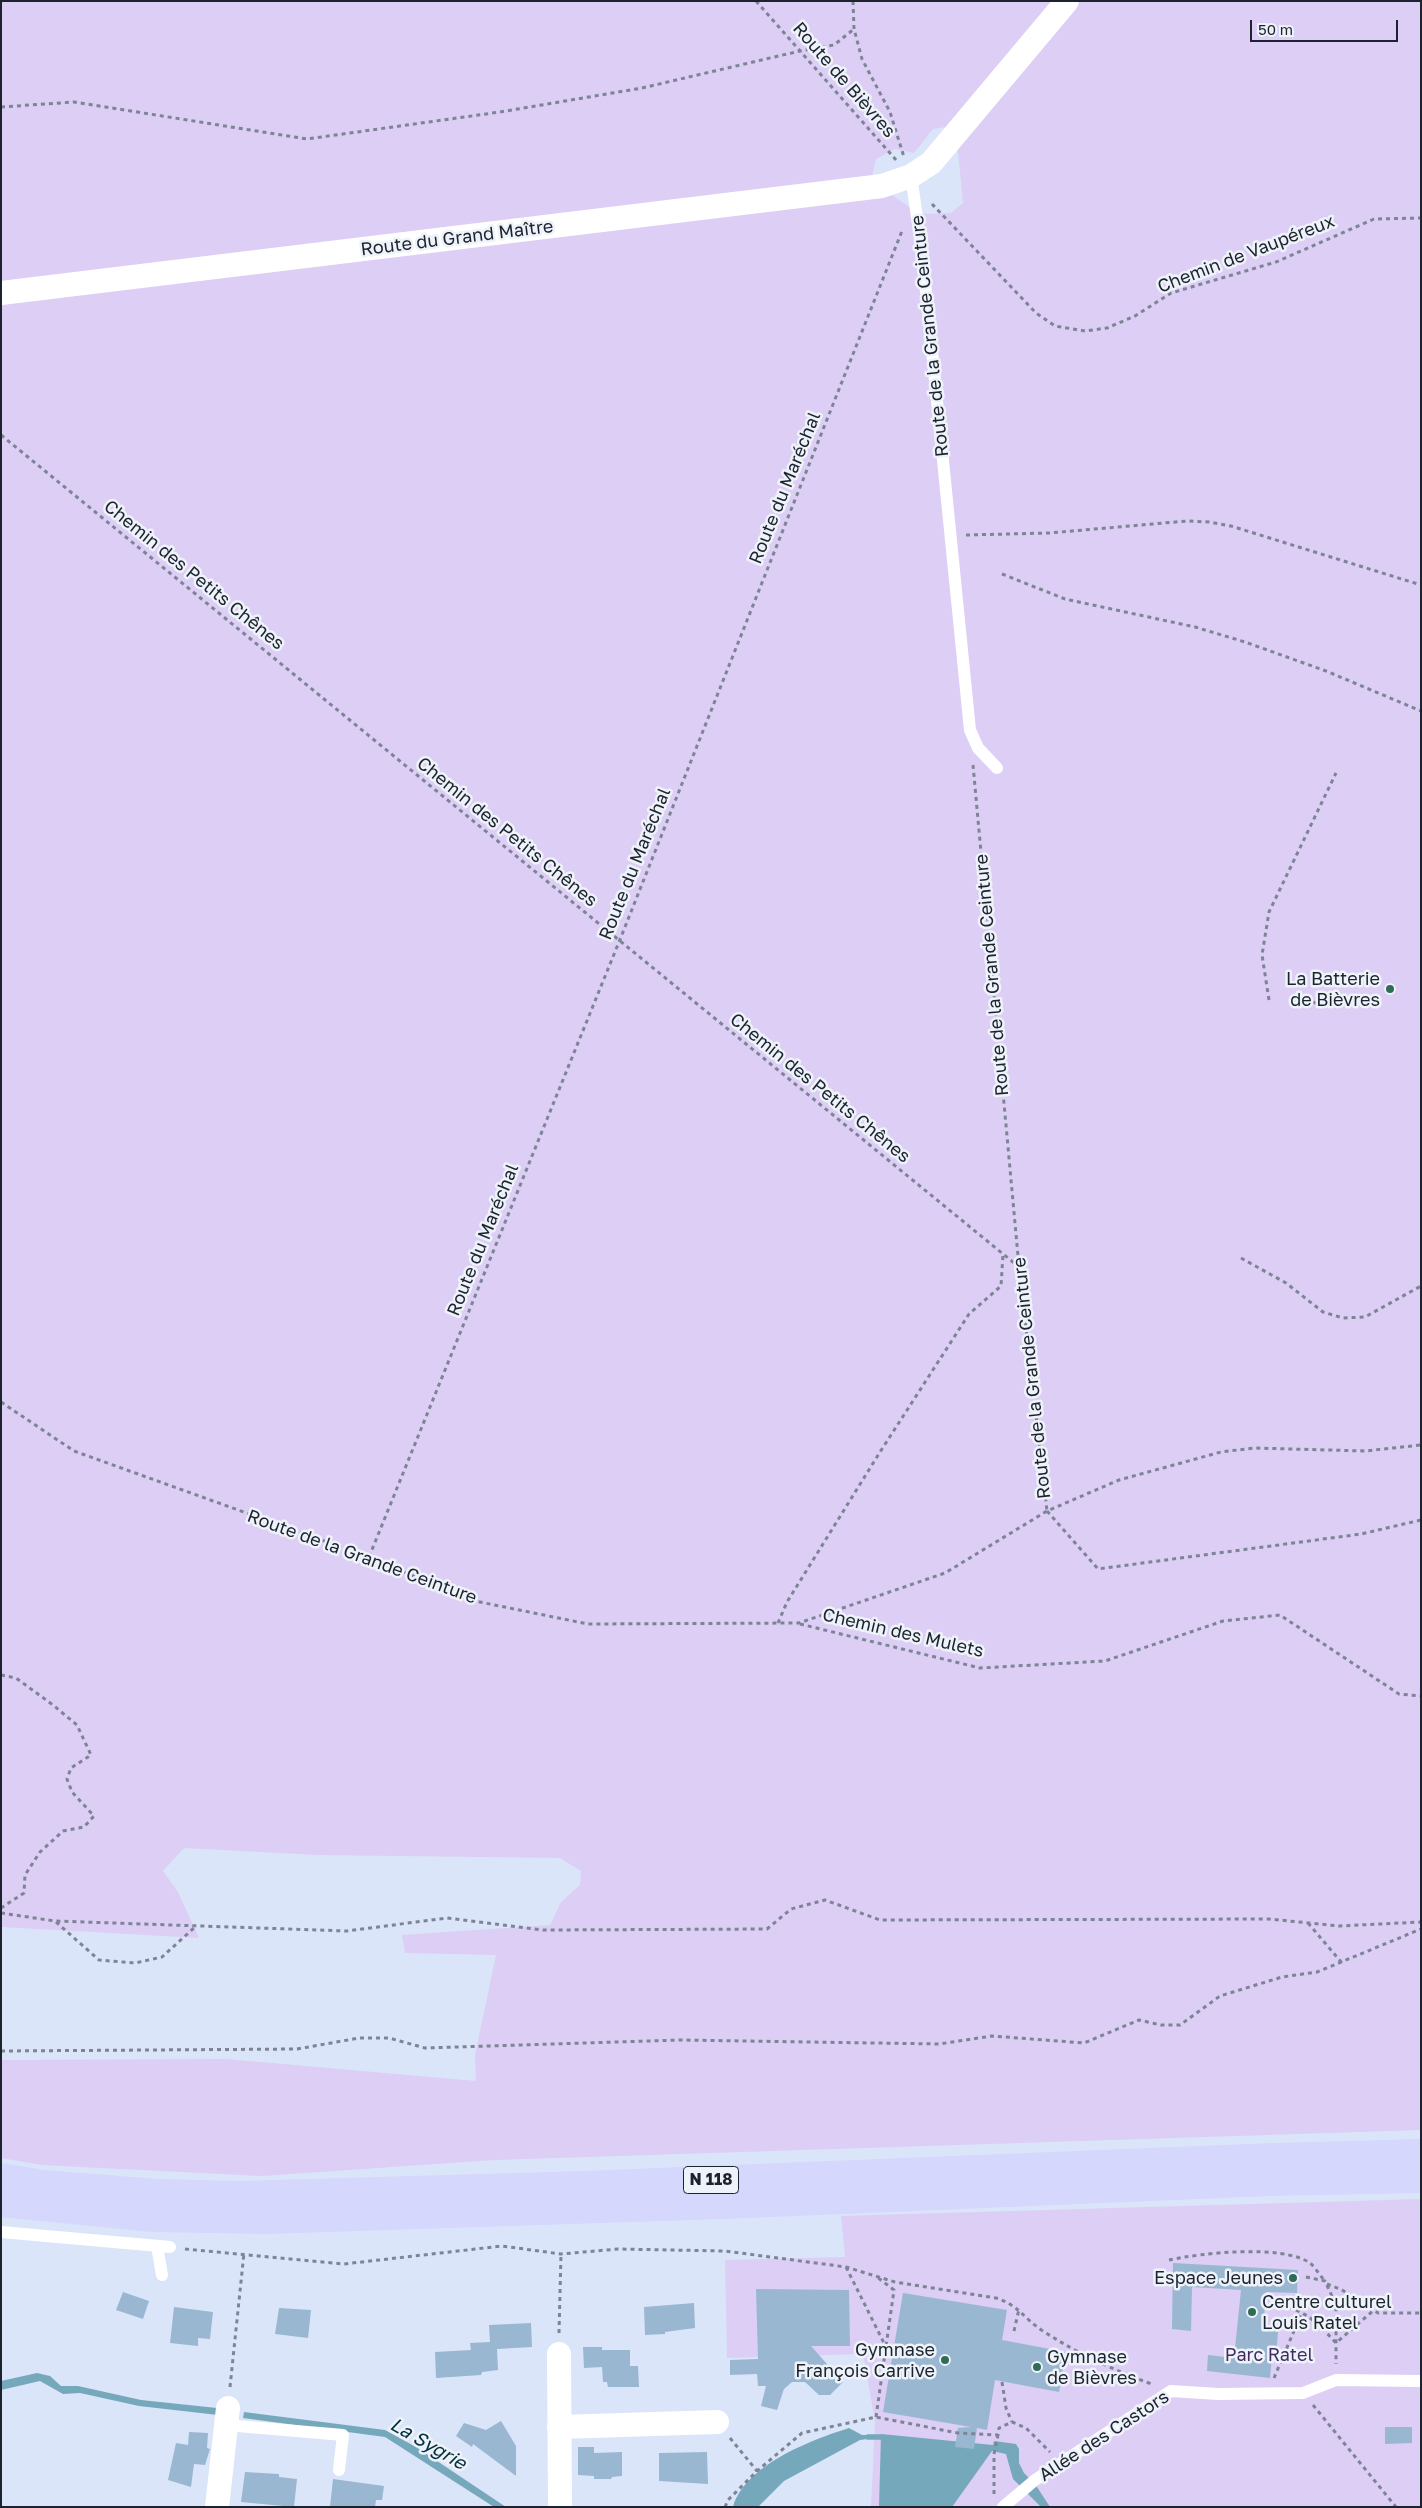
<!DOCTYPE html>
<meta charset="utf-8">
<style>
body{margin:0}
#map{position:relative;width:1422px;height:2508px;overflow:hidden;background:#dbe5f9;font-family:"Golos Text",sans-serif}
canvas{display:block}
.frame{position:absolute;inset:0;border:2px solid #1c232f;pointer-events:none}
.scale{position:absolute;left:1250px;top:20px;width:148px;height:22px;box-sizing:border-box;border:2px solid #1c232f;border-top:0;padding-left:6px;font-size:15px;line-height:18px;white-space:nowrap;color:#1c232f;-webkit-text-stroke:4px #eef2f9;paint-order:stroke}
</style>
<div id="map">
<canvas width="1422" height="2508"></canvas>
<div class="frame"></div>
<div class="scale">50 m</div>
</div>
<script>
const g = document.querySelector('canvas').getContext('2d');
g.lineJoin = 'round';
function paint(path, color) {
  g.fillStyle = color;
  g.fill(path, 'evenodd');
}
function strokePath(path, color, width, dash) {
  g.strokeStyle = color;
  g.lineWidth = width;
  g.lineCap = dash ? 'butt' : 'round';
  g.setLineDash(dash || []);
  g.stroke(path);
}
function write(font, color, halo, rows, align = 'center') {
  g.font = font + ' "Golos Text",sans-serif';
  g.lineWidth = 5;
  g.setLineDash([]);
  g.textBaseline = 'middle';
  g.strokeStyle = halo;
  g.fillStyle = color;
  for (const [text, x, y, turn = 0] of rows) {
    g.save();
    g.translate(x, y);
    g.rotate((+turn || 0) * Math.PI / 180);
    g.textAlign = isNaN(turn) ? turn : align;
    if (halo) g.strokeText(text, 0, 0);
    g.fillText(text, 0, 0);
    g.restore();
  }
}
paint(new Path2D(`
 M 1,1 L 1421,1 L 1421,2130 L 495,2160 L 261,2176 L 41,2165 L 1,2158 L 1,2060 L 226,2059 L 476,2081 L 475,2055 L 496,1955 L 405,1953 L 402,1935 L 550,1925 L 561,1902 L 580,1885 L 581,1871 L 560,1858 L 318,1855 L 184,1848 L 163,1871 L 178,1892 L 199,1938 L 1,1927 ZM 946,127 L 958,152 L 963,203 L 951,213 L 919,214 L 878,185 L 872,176 L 876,159 L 895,149 L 914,153 L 933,129 Z
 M 1421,2199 L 1421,2507 L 871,2507 L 875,2421 L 863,2354 L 727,2358 L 725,2260 L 845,2257 L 841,2216 Z`), '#dccef5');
paint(new Path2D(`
 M 37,2373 L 50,2376 L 61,2386 L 78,2386 L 141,2400 L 217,2408 L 218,2415 L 139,2406 L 80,2393 L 63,2394 L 40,2381 L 1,2390 L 1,2381 Z
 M 244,2412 L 385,2430 L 416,2447 L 506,2507 L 494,2507 L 385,2437 L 243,2418 Z
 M 849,2428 L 862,2435 L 875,2435 L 875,2438 L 860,2440 L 784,2481 L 758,2507 L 733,2507 C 745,2465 811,2440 849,2428 Z
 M 881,2434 L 993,2445 L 994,2441 L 1016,2444 L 1019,2449 L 1019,2463 L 1024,2473 L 1035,2484 L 1050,2507 L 1041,2507 L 1013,2479 L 1006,2454 L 992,2451 L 952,2507 L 879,2507 Z`), '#76a8bc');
strokePath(new Path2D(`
 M 868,2437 L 881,2437 L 887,2442`), '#76a8bc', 5.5);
paint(new Path2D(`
 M 1173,2263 L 1298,2270 L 1297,2293 L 1266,2292 L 1263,2330 L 1278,2332 L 1276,2356 L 1272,2356 L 1270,2378 L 1207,2371 L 1208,2355 L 1234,2358 L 1241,2290 L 1192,2287 L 1191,2331 L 1172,2329 Z
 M 756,2289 L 849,2290 L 850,2346 L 811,2346 L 843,2382 L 830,2395 L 819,2395 L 805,2382 L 792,2382 L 784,2389 L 777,2410 L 761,2406 L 766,2386 L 758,2386 L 757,2374 L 730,2375 L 730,2360 L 758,2359 Z
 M 123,2292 L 149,2301 L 143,2319 L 116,2310 Z
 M 903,2293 L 1007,2310 L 1002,2340 L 1066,2352 L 1059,2392 L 995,2380 L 987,2430 L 977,2428 L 974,2449 L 955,2447 L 958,2428 L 971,2427 L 883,2412 Z
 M 694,2303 L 695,2328 L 665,2332 L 665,2334 L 645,2335 L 644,2307 Z
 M 174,2307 L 213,2312 L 210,2339 L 198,2338 L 198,2346 L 170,2343 Z
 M 279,2308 L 311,2310 L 308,2338 L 275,2334 Z
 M 531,2323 L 532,2347 L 497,2349 L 498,2370 L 482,2372 L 481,2375 L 436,2378 L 435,2352 L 471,2350 L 470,2343 L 490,2342 L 489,2325 Z
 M 583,2347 L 602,2347 L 602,2350 L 630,2350 L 630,2366 L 638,2366 L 639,2387 L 608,2387 L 607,2382 L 603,2382 L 602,2367 L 584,2368 Z
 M 501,2421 L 516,2446 L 516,2476 L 473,2444 L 472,2447 L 456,2436 L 464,2423 L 486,2430 Z
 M 1385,2427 L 1412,2427 L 1412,2443 L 1385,2444 Z
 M 189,2432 L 208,2433 L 207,2448 L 210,2449 L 205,2465 L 194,2464 L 191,2487 L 168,2480 L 176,2443 L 188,2445 Z
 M 578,2447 L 594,2447 L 594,2453 L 622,2452 L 622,2476 L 612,2477 L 611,2479 L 594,2479 L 594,2476 L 578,2475 Z
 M 707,2452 L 708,2484 L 659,2481 L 659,2453 Z
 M 245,2472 L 279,2474 L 279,2477 L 297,2479 L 294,2507 L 241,2502 Z
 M 333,2479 L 384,2486 L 382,2500 L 376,2500 L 375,2507 L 330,2507 Z`), '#99b7d0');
strokePath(new Path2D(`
 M 756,1 L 896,160
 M 853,1 L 854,29 L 862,59 L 890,112 L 904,157
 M 1,107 L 74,102 L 307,139 L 500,112 L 642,88 L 800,51 L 834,45 L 854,29
 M 932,204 L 1036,313 L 1055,326 L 1085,331 L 1107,328 L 1135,316 L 1171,293 L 1276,262 L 1374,219 L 1421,218
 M 1,435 L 1019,1267
 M 966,535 L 1049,533 L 1187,521 L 1209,522 L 1231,526 L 1421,585
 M 1002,574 L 1065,599 L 1195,627 L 1245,642 L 1326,671 L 1421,711
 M 973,765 L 1019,1267 L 1047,1511
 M 1306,998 L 1323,1007
 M 1269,1000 L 1262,955 L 1269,912 L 1336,773
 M 1241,1258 L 1286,1283 L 1323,1312 L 1343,1318 L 1365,1317 L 1421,1286
 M 1,1402 L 74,1451 L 369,1557 L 470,1600 L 588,1624 L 799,1623 L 945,1573 L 1047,1511 L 1119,1480 L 1221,1452 L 1254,1448 L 1365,1451 L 1421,1445
 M 1047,1511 L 1098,1569 L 1361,1534 L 1421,1520
 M 369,1557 L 619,942 L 902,231
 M 778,1623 L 787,1602 L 880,1452 L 969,1314 L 1001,1286 L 1003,1254
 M 800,1624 L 980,1668 L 1105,1661 L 1223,1621 L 1280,1615 L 1399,1694 L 1421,1696
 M 1,1675 L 16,1678 L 53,1705 L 77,1725 L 91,1755 L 71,1768 L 67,1779 L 72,1792 L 94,1816 L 84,1827 L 63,1831 L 40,1852 L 25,1875 L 24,1893 L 1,1908
 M 1,1913 L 55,1921 L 347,1931 L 447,1918 L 543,1930 L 767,1929 L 791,1909 L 825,1900 L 880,1920 L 1269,1919 L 1339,1926 L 1421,1922
 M 56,1922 L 99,1960 L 135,1963 L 162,1957 L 195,1927
 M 1308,1923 L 1342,1963
 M 1,2051 L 297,2049 L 359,2038 L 389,2038 L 425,2048 L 681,2040 L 939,2044 L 992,2036 L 1084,2043 L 1139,2020 L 1161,2025 L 1180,2025 L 1220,1996 L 1282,1977 L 1317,1972 L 1421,1929
 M 185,2249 L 344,2264 L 502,2246 L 561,2254 L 618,2249 L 725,2251 L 846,2267 L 895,2282 L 996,2298 C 1019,2305 1024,2319 1043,2331 C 1078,2354 1114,2370 1154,2385
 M 1169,2260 C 1201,2253 1282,2244 1310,2263 C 1316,2268 1320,2276 1325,2281
 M 846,2267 L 886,2347
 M 1306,2277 L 1325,2281 L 1336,2305 L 1336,2364
 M 1327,2284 L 1342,2290 L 1378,2313 L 1421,2313
 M 1273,2303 C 1305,2310 1315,2320 1336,2343 L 1374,2310
 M 1014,2331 L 1019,2309
 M 559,2333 L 561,2254
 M 1274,2378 L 1302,2312
 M 1002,2382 L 1006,2408 L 1012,2422
 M 230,2387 L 244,2253
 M 1313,2405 L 1396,2507
 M 876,2417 L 894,2290 L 877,2277
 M 730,2438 L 757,2471
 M 994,2494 L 994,2454 L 998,2435
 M 725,2507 L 728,2500 L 757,2471 L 802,2433 L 876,2417 L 958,2433 L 998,2435 L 999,2428 L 1012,2422 L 1026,2428 L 1050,2452`), '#7d8595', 3, [4, 4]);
strokePath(new Path2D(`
 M 911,176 L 922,251 L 970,730 L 978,748 L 997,768
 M 1,2232 L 170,2247
 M 157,2246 L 162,2275
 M 226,2425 L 343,2435 L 339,2470
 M 1003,2507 L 1035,2480 L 1171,2391 L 1218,2394 L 1303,2393 L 1336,2380 L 1421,2381`), '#fff', 12);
strokePath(new Path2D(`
 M 1,293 L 882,186 L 911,176 L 931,163 L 1067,1
 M 559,2354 L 560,2507
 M 559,2427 L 717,2422
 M 217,2507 L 228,2408`), '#fff', 24);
strokePath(new Path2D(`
 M 1,2177 L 44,2184 L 157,2193 L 240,2195 L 584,2185 L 1273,2157 L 1421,2153
 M 1,2203 L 153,2218 L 268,2220 L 723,2205 L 1270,2182 L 1421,2179`), '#d6d7fc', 28);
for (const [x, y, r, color] of [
 [1390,989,5,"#2f6b56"],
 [1293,2278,5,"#2f6b56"],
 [1252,2312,5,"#2f6b56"],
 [945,2360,5,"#2f6b56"],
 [1037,2367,5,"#2f6b56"]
]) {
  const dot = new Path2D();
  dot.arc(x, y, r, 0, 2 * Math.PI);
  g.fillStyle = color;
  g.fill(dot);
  strokePath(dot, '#eef2f9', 2);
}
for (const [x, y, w] of [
 [711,2180,55]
]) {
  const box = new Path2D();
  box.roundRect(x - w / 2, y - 13.5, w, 27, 4);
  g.fillStyle = '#eef2f9';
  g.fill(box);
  strokePath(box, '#1c232f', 1);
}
write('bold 16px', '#1c232f', null, [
 ["N 118",711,2180]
]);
write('18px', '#1c232f', '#eef2f9', [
 ["Route de Bièvres",844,80,49],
 ["Route du Grand Maître",457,238,-7],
 ["Chemin de Vaupéreux",1246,254,-21],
 ["Route de la Grande Ceinture",930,336,-96],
 ["Route du Maréchal",785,488,-68],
 ["Chemin des Petits Chênes",194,575,39],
 ["Chemin des Petits Chênes",507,832,39],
 ["Route du Maréchal",635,864,-68],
 ["Route de la Grande Ceinture",992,975,-95],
 ["Chemin des Petits Chênes",820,1088,39],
 ["Route du Maréchal",483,1240,-68],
 ["Route de la Grande Ceinture",1032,1378,-96],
 ["Route de la Grande Ceinture",362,1557,20],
 ["Chemin des Mulets",903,1633,13],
 ["Allée des Castors",1104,2436,-33]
]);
write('18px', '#1c232f', '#eef2f9', [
 ["La Batterie",1380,979],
 ["de Bièvres",1380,1000],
 ["Espace Jeunes",1283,2278],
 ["Centre culturel",1262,2302,"left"],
 ["Louis Ratel",1262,2323,"left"],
 ["Gymnase",935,2350],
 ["François Carrive",935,2371],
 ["Gymnase",1047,2357,"left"],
 ["de Bièvres",1047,2378,"left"]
], 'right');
write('18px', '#422c60', '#eef2f9', [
 ["Parc Ratel",1269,2355]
]);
write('italic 19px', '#002f3e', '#eef2f9', [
 ["La Sygrie",428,2444,30]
]);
</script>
